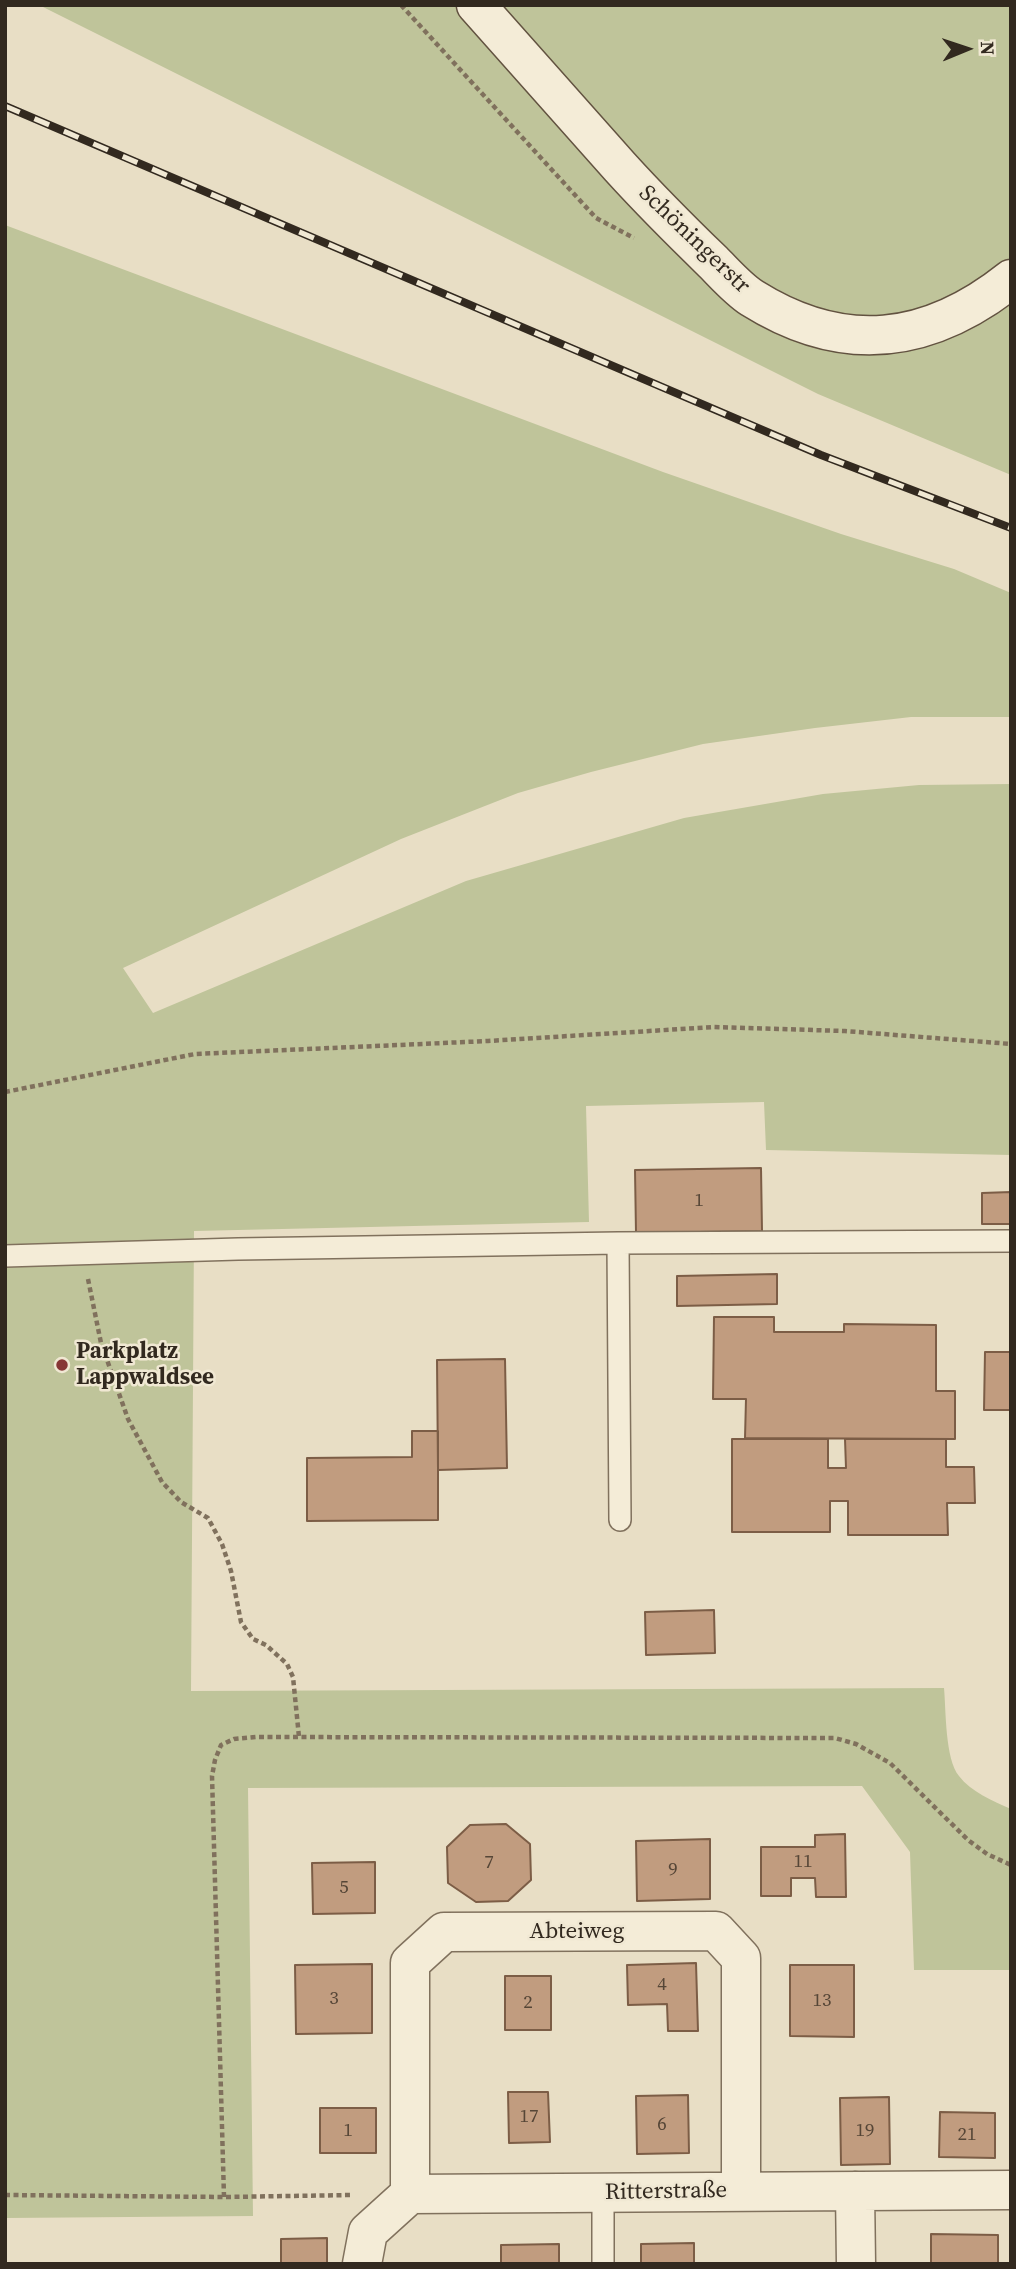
<!DOCTYPE html>
<meta charset="utf-8">
<style>
body{margin:0}
#map{position:relative;width:1016px;height:2269px;overflow:hidden;background:#e8dec5;font-family:"Source Serif 4",serif}
canvas{display:block}
.frame{position:absolute;inset:0;border:7px solid #32291f;pointer-events:none}
.north{position:absolute;left:932px;top:14px;width:70px;height:70px;-webkit-text-stroke:5px #f0e8d3;paint-order:stroke;rotate:88deg;font-size:19px;font-weight:700;line-height:28px;text-align:center;color:#32291f}
.north::after{content:'';display:block;margin:auto;width:24px;height:32px;background:#32291f;clip-path:polygon(50% 0,100% 100%,50% 72%,0 100%)}
</style>
<div id="map">
<canvas width="1016" height="2269"></canvas>
<div class="frame"></div>
<div class="north">N</div>
</div>
<script>
const g = document.querySelector('canvas').getContext('2d');
g.lineJoin = 'round';
function paint(path, color) {
  g.fillStyle = color;
  g.fill(path, 'evenodd');
}
function strokePath(path, color, width, dash) {
  g.strokeStyle = color;
  g.lineWidth = width;
  g.lineCap = dash ? 'butt' : 'round';
  g.setLineDash(dash || []);
  g.stroke(path);
}
function write(font, color, halo, rows, align = 'center') {
  g.font = font + ' "Source Serif 4",serif';
  g.lineWidth = 5;
  g.setLineDash([]);
  g.textBaseline = 'middle';
  g.strokeStyle = halo;
  g.fillStyle = color;
  for (const [text, x, y, turn = 0] of rows) {
    g.save();
    g.translate(x, y);
    g.rotate((+turn || 0) * Math.PI / 180);
    g.textAlign = isNaN(turn) ? turn : align;
    if (halo) g.strokeText(text, 0, 0);
    g.fillText(text, 0, 0);
    g.restore();
  }
}
paint(new Path2D(`
 M 39,5 L 1011,5 L 1011,475 L 818,394 Z
 M 5,225 L 663,472 L 841,534 L 954,569 L 1011,593 L 1011,717 L 911,717 L 815,728 L 703,744 L 591,772 L 518,793 L 401,839 L 123,968 L 153,1013 L 466,881 L 684,818 L 823,794 L 919,785 L 1011,784 L 1011,1155 L 766,1150 L 764,1102 L 586,1106 L 589,1222 L 194,1231 L 191,1691 L 944,1688 C 946,1710 945,1759 959,1776 C 971,1792 993,1801 1011,1809 L 1011,1970 L 914,1970 L 910,1852 L 862,1786 L 248,1788 L 253,2216 L 5,2218 Z`), '#bfc49a');
const building = new Path2D(`
 M 761,1168 L 762,1231 L 636,1233 L 635,1170 Z
 M 1011,1192 L 1011,1224 L 982,1224 L 982,1193 Z
 M 777,1274 L 777,1304 L 677,1306 L 677,1276 Z
 M 714,1317 L 774,1317 L 774,1332 L 844,1332 L 844,1324 L 936,1325 L 936,1391 L 955,1391 L 955,1439 L 745,1438 L 746,1399 L 713,1399 Z
 M 985,1352 L 1011,1352 L 1011,1410 L 984,1410 Z
 M 505,1359 L 507,1468 L 438,1470 L 437,1360 Z
 M 412,1431 L 438,1431 L 438,1520 L 307,1521 L 307,1458 L 412,1457 Z
 M 732,1439 L 828,1439 L 828,1468 L 846,1468 L 845,1439 L 946,1439 L 946,1467 L 974,1467 L 975,1503 L 947,1503 L 948,1535 L 848,1535 L 848,1501 L 830,1501 L 830,1532 L 732,1532 Z
 M 714,1610 L 715,1653 L 646,1655 L 645,1612 Z
 M 506,1824 L 530,1844 L 531,1880 L 508,1901 L 476,1902 L 448,1883 L 447,1847 L 470,1825 Z
 M 845,1834 L 846,1897 L 816,1897 L 815,1878 L 791,1878 L 791,1896 L 761,1896 L 761,1847 L 815,1847 L 815,1835 Z
 M 710,1839 L 710,1899 L 637,1901 L 636,1841 Z
 M 375,1862 L 375,1913 L 313,1914 L 312,1863 Z
 M 696,1963 L 698,2031 L 668,2031 L 667,2004 L 628,2005 L 627,1965 Z
 M 372,1964 L 372,2033 L 296,2034 L 295,1965 Z
 M 790,1965 L 854,1965 L 854,2037 L 790,2036 Z
 M 505,1976 L 551,1976 L 551,2030 L 505,2030 Z
 M 508,2092 L 548,2092 L 550,2142 L 509,2143 Z
 M 688,2095 L 689,2153 L 637,2154 L 636,2096 Z
 M 889,2097 L 890,2164 L 841,2165 L 840,2098 Z
 M 320,2108 L 376,2108 L 376,2153 L 320,2153 Z
 M 940,2112 L 995,2113 L 995,2158 L 939,2157 Z
 M 931,2234 L 998,2235 L 998,2264 L 931,2264 Z
 M 327,2238 L 327,2264 L 281,2264 L 281,2239 Z
 M 694,2243 L 694,2264 L 641,2264 L 641,2244 Z
 M 559,2244 L 559,2264 L 501,2264 L 501,2245 Z`);
paint(building, '#c19c7f');
strokePath(building, '#7c5d46', 2);
const service = new Path2D(`
 M 618,1243 L 620,1520
 M 5,1256 L 238,1249 L 618,1243 L 1011,1241
 M 603,2193 L 603,2264`);
const minor = new Path2D(`
 M 855,2191 L 856,2264
 M 410,2194 L 410,1963 L 444,1932 L 716,1931 L 741,1958 L 741,2191
 M 362,2264 L 368,2232 L 410,2194 L 1011,2190`);
const secondary = new Path2D(`
 M 476,5 C 524,59 572,113 620,167 C 650,200 681,231 713,262 C 725,274 738,289 752,298 C 843,355 928,345 1011,279`);
strokePath(service, '#80715d', 24);
strokePath(minor, '#80715d', 41);
strokePath(secondary, '#625240', 41);
strokePath(new Path2D(`
 M 401,5 L 596,218 L 634,238
 M 5,1092 L 195,1054 L 488,1041 L 714,1027 L 845,1031 L 1011,1044
 M 88,1279 L 101,1343 L 128,1419 L 162,1482 L 181,1502 L 208,1518 L 222,1544 L 231,1571 L 241,1622 L 253,1639 L 266,1645 L 287,1664 L 293,1677 L 299,1737
 M 5,2195 L 224,2197 L 353,2195
 M 224,2197 L 212,1776 L 215,1760 L 221,1745 L 234,1739 L 256,1737 L 835,1738 L 856,1744 L 890,1763 L 968,1840 L 987,1854 L 1011,1865`), '#80715d', 4.5, [5, 3.5]);
strokePath(service, '#f4ecd7', 21);
strokePath(minor, '#f4ecd7', 38);
strokePath(secondary, '#f4ecd7', 38);
const rail = new Path2D(`
 M 5,106 L 821,455 L 1011,528`);
strokePath(rail, '#32291f', 8);
strokePath(rail, '#f0e8d3', 5, [16]);
for (const [x, y, r, color] of [
 [62,1365,7,"#873635"]
]) {
  const dot = new Path2D();
  dot.arc(x, y, r, 0, 2 * Math.PI);
  g.fillStyle = color;
  g.fill(dot);
  strokePath(dot, '#f0e8d3', 2.5);
}
write('19px', '#564637', null, [
 ["1",699,1201],
 ["11",803,1862],
 ["7",489,1863],
 ["9",673,1870],
 ["5",344,1888],
 ["4",662,1985],
 ["3",334,1999],
 ["13",822,2001],
 ["2",528,2003],
 ["17",529,2117],
 ["6",662,2125],
 ["1",348,2131],
 ["19",865,2131],
 ["21",967,2135]
]);
write('23px', '#32291f', '#f0e8d3', [
 ["Schöningerstr",694,240,44],
 ["Abteiweg",577,1932],
 ["Ritterstraße",666,2192,-1]
]);
write('bold 23px', '#32291f', '#f0e8d3', [
 ["Parkplatz",76,1352],
 ["Lappwaldsee",76,1378]
], 'left');
</script>
